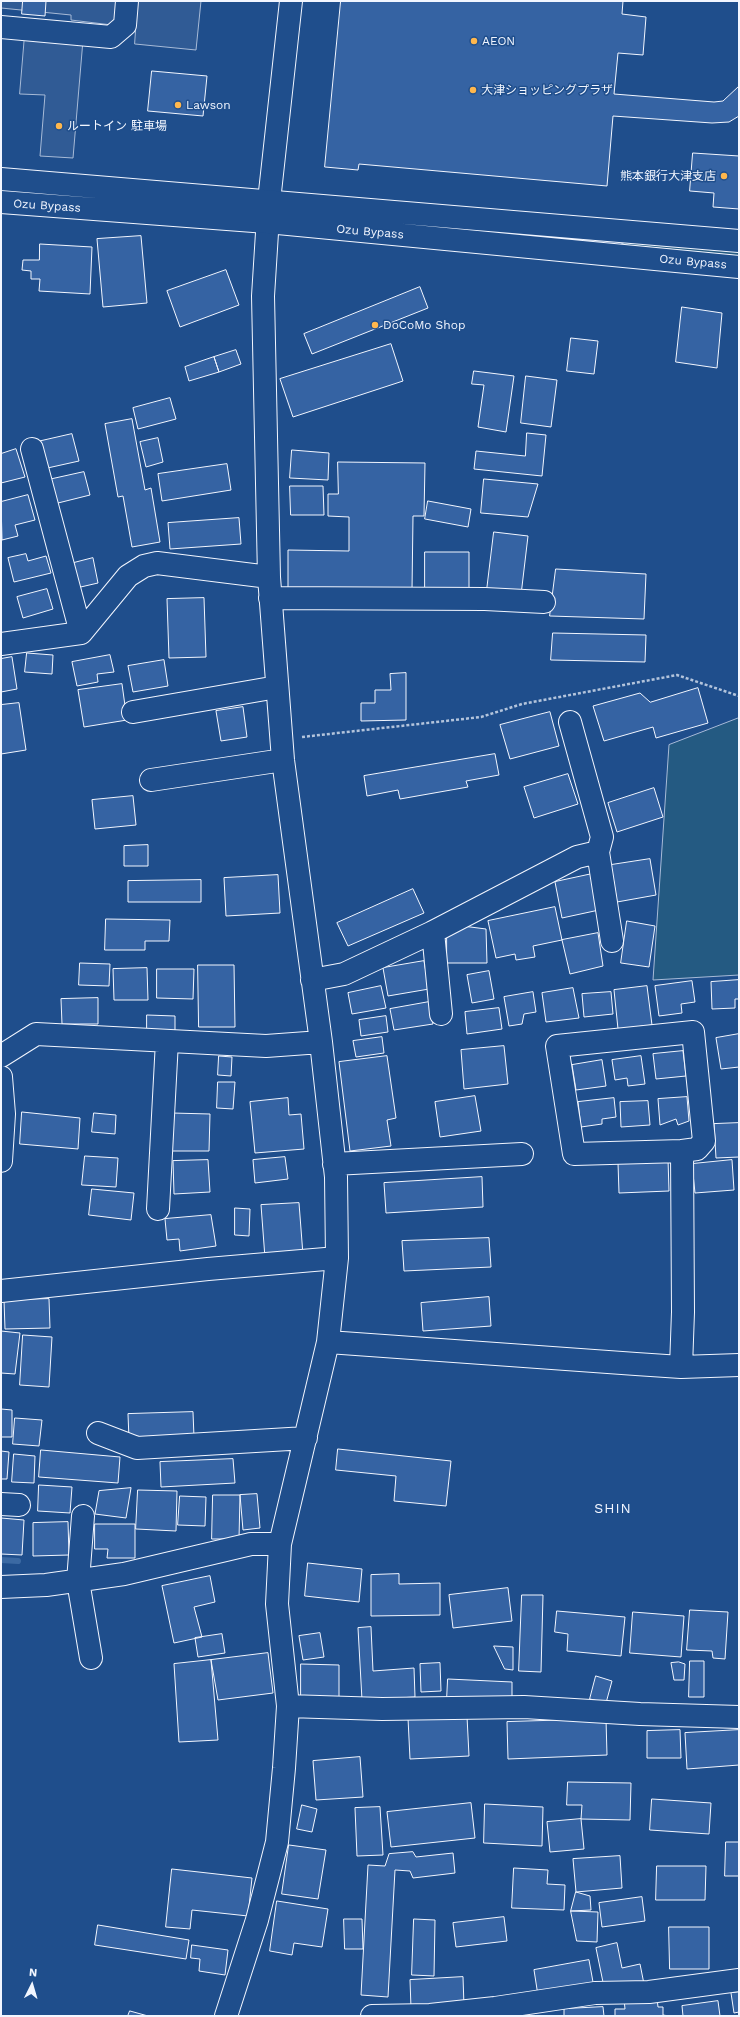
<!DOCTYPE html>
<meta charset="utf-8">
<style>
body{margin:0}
#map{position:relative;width:740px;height:2017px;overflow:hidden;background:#1f4e8c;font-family:"Work Sans",sans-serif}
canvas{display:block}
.frame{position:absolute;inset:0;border:2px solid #f2f6ff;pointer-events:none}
.north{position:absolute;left:12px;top:1965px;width:40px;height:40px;-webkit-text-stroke:3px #1f4e8c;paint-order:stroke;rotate:5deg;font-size:11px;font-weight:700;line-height:16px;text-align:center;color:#f2f6ff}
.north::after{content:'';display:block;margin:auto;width:14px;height:18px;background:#f2f6ff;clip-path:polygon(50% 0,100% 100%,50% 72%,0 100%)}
</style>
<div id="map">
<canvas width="740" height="2017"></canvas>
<div class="frame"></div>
<div class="north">N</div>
</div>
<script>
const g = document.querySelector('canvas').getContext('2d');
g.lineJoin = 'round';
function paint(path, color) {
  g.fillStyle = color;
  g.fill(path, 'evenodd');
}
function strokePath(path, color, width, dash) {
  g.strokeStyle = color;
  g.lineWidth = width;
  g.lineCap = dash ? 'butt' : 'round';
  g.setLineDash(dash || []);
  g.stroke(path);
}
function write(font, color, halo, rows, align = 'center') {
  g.font = font + ' "Work Sans","Noto Sans JP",sans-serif';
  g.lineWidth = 3;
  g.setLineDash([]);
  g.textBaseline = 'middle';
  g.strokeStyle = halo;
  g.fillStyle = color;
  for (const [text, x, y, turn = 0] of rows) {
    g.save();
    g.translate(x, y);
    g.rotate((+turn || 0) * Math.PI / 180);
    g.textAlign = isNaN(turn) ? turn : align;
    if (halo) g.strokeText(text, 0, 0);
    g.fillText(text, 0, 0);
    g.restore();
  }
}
const green = new Path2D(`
 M 623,239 L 739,251 L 739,256 L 626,245 L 621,243 Z
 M 739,718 L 739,975 L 653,980 L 669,745 Z`);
paint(green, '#245a82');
strokePath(green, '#a8bbd7', 1);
const parking = new Path2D(`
 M 1,1 L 120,1 L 119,20 L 112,25 L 71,20 L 71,15 L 1,8 Z
 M 138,1 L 201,1 L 196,50 L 135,44 Z
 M 25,34 L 83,40 L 73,158 L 40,156 L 45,95 L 20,94 Z`);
paint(parking, '#305b95');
strokePath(parking, '#a8bbd7', 1);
strokePath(new Path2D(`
 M 1,1560 L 18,1561`), '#3b69a3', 6);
const building = new Path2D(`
 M 23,1 L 46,1 L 45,16 L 22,14 Z
 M 341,1 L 623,1 L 622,14 L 646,17 L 643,55 L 618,53 L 614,94 L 714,102 L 723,101 L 739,86 L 739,116 L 729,122 L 712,123 L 613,116 L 607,186 L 359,164 L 358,170 L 325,167 Z
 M 152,71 L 207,76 L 203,116 L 148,111 Z
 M 693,153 L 739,156 L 739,209 L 713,207 L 714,193 L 690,191 Z
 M 141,236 L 147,303 L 103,307 L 97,239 Z
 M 40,244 L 92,247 L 90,294 L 39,291 L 40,279 L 31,279 L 31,271 L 22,270 L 23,260 L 39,260 Z
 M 226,270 L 239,305 L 180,327 L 167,291 Z
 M 420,287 L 428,308 L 312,354 L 304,334 Z
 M 682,307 L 722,313 L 717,368 L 676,362 Z
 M 571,338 L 598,341 L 594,374 L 567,371 Z
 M 391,344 L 403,381 L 293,417 L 280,379 Z
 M 236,350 L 241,364 L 219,372 L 214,357 Z
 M 214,357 L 219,372 L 189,381 L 185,367 Z
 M 474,371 L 514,376 L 506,432 L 478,427 L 484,385 L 472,384 Z
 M 526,376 L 557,380 L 551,427 L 521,423 Z
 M 170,398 L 176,419 L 138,429 L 133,408 Z
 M 132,419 L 145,490 L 151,488 L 160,542 L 132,547 L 123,496 L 118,497 L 105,424 Z
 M 527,433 L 546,435 L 542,476 L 474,469 L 476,451 L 525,456 Z
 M 72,434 L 79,461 L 43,469 L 37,442 Z
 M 158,438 L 163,462 L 146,467 L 140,442 Z
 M 16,449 L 25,477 L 1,483 L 1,454 Z
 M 292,450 L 329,453 L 328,480 L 290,478 Z
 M 338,462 L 425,463 L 424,516 L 413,516 L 412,590 L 288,588 L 288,550 L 349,551 L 349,517 L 328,516 L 328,494 L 338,494 Z
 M 227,464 L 231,490 L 162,501 L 158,474 Z
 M 84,472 L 90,495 L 54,504 L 48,480 Z
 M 484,479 L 538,484 L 528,517 L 481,513 Z
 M 290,486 L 323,486 L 324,515 L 291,515 Z
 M 28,495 L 35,520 L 15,525 L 18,536 L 2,540 L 1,502 Z
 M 428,501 L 471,509 L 468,527 L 425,519 Z
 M 239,518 L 241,544 L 170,549 L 168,523 Z
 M 494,532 L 528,536 L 521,595 L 487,590 Z
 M 425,552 L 469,552 L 469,591 L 425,591 Z
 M 26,554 L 28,561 L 46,556 L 51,573 L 14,582 L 8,558 Z
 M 93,558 L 98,583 L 72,589 L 66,565 Z
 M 556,569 L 646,574 L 644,619 L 550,616 Z
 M 47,589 L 53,609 L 23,618 L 17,597 Z
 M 204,598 L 206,657 L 169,658 L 167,599 Z
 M 553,633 L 646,635 L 645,662 L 551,660 Z
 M 27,653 L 53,655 L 52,674 L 25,672 Z
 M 110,655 L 114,672 L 97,674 L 98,682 L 77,686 L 72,662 Z
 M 12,657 L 17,689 L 1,692 L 1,659 Z
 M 164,660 L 168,686 L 133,692 L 128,666 Z
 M 406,673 L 406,720 L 361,721 L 361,703 L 375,703 L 375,690 L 391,690 L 390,674 Z
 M 122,684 L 127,720 L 84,727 L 78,690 Z
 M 698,688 L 708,723 L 656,738 L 653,727 L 604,741 L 593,706 L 640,693 L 650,702 Z
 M 19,703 L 26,750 L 1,754 L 1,705 Z
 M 243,707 L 247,737 L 221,741 L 216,711 Z
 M 550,712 L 559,746 L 510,759 L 500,725 Z
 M 495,754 L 499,775 L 466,781 L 468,787 L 400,799 L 398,790 L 367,796 L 364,776 Z
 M 568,774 L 578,804 L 534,818 L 524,787 Z
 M 654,788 L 663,817 L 617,832 L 608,803 Z
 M 133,796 L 136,825 L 95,829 L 92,800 Z
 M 148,845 L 148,866 L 124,866 L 124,846 Z
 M 650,859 L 656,895 L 617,902 L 611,865 Z
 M 592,874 L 599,910 L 562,918 L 555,882 Z
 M 278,875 L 280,913 L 226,916 L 224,878 Z
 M 201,880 L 201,902 L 128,902 L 128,881 Z
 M 413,889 L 424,913 L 348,946 L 337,923 Z
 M 555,907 L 562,940 L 533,946 L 535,957 L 516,960 L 515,954 L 496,958 L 488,921 Z
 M 106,919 L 170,920 L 169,941 L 145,941 L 145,950 L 105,950 Z
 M 627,921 L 655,926 L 649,967 L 621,963 Z
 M 447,924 L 486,929 L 487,963 L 447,963 Z
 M 598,933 L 603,966 L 570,974 L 562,940 Z
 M 424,961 L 429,989 L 388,996 L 383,968 Z
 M 80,963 L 110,964 L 109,986 L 79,985 Z
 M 198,965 L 234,965 L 235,1027 L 199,1027 Z
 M 147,968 L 148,1000 L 114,1000 L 113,969 Z
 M 157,969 L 194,969 L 193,999 L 157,998 Z
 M 489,971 L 494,999 L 472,1003 L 467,975 Z
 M 739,980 L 739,999 L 735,999 L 735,1008 L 712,1009 L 711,982 Z
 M 692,981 L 695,1002 L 681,1004 L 682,1013 L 659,1016 L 655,986 Z
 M 381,986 L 386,1008 L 352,1014 L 348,993 Z
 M 647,986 L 652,1025 L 618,1029 L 614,990 Z
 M 573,988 L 579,1018 L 546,1022 L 542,993 Z
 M 533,992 L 536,1012 L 524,1014 L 522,1024 L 509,1026 L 504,997 Z
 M 611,992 L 613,1014 L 584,1017 L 582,994 Z
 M 98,998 L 98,1024 L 62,1024 L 61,999 Z
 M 429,1002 L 433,1024 L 394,1030 L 390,1009 Z
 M 499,1008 L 502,1029 L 467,1034 L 465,1012 Z
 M 147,1015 L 175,1016 L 175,1033 L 147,1033 Z
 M 386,1016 L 388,1032 L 361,1036 L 359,1020 Z
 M 739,1034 L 739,1067 L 721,1069 L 716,1038 Z
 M 382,1037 L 384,1053 L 356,1057 L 353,1041 Z
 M 504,1046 L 508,1084 L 464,1089 L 461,1050 Z
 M 683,1051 L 686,1076 L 656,1079 L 653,1054 Z
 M 219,1056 L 232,1057 L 231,1076 L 218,1075 Z
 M 387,1056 L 396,1118 L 387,1120 L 391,1146 L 350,1151 L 339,1062 Z
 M 641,1056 L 645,1084 L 628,1086 L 627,1078 L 615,1080 L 612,1060 Z
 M 602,1060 L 606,1086 L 576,1090 L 572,1065 Z
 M 218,1082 L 235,1082 L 233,1109 L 217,1108 Z
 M 475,1096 L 481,1131 L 440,1137 L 435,1102 Z
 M 687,1097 L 689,1121 L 678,1125 L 676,1119 L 660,1125 L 658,1099 Z
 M 288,1098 L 289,1115 L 301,1114 L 304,1149 L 255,1153 L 250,1102 Z
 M 614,1098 L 616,1117 L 602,1119 L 602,1124 L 581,1127 L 578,1102 Z
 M 648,1101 L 650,1125 L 621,1127 L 620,1102 Z
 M 22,1112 L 80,1118 L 78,1149 L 20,1144 Z
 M 94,1113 L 116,1115 L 115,1134 L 92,1132 Z
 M 172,1113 L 210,1114 L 209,1151 L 171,1151 Z
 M 739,1123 L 739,1157 L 716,1158 L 714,1124 Z
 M 85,1156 L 118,1158 L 116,1187 L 82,1185 Z
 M 285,1157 L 288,1179 L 255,1183 L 253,1160 Z
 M 668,1159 L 669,1191 L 619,1193 L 618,1163 Z
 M 208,1160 L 210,1192 L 174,1194 L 173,1161 Z
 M 732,1160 L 734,1190 L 695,1193 L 692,1164 Z
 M 482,1177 L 483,1207 L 386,1213 L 384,1183 Z
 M 92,1189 L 134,1193 L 131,1220 L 89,1215 Z
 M 299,1203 L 303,1255 L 265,1258 L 261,1205 Z
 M 235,1208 L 250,1209 L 249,1236 L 235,1235 Z
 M 211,1215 L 216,1246 L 180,1251 L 179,1239 L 167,1240 L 165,1219 Z
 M 489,1238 L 491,1267 L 404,1271 L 402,1241 Z
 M 489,1297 L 491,1326 L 423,1331 L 421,1303 Z
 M 49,1299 L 50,1328 L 5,1329 L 4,1300 Z
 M 1,1331 L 20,1333 L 15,1374 L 1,1373 Z
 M 23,1335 L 52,1337 L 49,1387 L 20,1385 Z
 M 1,1409 L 12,1410 L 12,1437 L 1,1437 Z
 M 193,1412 L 194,1437 L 129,1439 L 128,1414 Z
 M 15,1418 L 42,1420 L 39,1446 L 13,1444 Z
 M 338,1449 L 451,1461 L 446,1506 L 394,1501 L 396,1476 L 336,1470 Z
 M 41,1450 L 120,1457 L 118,1483 L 39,1477 Z
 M 1,1451 L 9,1452 L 7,1479 L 1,1479 Z
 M 14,1454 L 35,1456 L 34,1483 L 12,1482 Z
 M 233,1459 L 235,1483 L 161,1487 L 160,1462 Z
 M 39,1485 L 72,1487 L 70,1513 L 38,1511 Z
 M 131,1488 L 126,1518 L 95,1514 L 99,1491 Z
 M 138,1490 L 177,1491 L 176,1531 L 136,1529 Z
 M 257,1494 L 260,1528 L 243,1530 L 240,1495 Z
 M 213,1495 L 240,1495 L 239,1539 L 212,1539 Z
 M 180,1496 L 206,1497 L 205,1526 L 178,1525 Z
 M 1,1518 L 24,1520 L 22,1555 L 1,1554 Z
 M 68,1522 L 69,1555 L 33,1556 L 33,1523 Z
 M 95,1524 L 135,1524 L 135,1558 L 107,1558 L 108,1549 L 95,1549 Z
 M 308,1563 L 362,1569 L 359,1602 L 305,1596 Z
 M 399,1574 L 399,1584 L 440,1583 L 440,1615 L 371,1616 L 371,1575 Z
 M 210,1576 L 215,1602 L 194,1607 L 202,1637 L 174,1643 L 162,1586 Z
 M 508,1588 L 512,1621 L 453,1628 L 449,1595 Z
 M 522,1595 L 543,1595 L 541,1672 L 519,1671 Z
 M 690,1610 L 728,1612 L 725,1659 L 713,1658 L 712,1651 L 687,1650 Z
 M 557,1611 L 625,1617 L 621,1656 L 567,1651 L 568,1634 L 555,1632 Z
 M 633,1612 L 684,1616 L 681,1657 L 630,1653 Z
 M 371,1627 L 373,1671 L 414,1668 L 415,1697 L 362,1700 L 358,1628 Z
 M 320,1633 L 324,1657 L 303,1660 L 299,1636 Z
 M 222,1634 L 225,1653 L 198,1657 L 195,1638 Z
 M 494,1646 L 513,1647 L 513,1670 L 505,1669 Z
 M 268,1653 L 273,1693 L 218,1700 L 211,1660 Z
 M 211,1660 L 218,1740 L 179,1742 L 174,1664 Z
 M 690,1661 L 704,1661 L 704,1697 L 689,1697 Z
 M 679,1662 L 685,1664 L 684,1680 L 674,1680 L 671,1663 Z
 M 440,1663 L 441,1691 L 421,1692 L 420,1664 Z
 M 301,1664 L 339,1665 L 339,1698 L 301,1697 Z
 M 596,1676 L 612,1681 L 606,1703 L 590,1699 Z
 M 448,1679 L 512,1682 L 512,1702 L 447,1699 Z
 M 467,1716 L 469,1756 L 410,1759 L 408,1718 Z
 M 606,1719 L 607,1755 L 508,1759 L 507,1722 Z
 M 680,1730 L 681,1758 L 647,1758 L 647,1731 Z
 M 739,1730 L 739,1765 L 687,1769 L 685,1733 Z
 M 360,1757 L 363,1797 L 316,1800 L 313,1761 Z
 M 568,1782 L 631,1783 L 630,1820 L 581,1819 L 582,1805 L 567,1805 Z
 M 652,1799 L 711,1803 L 709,1834 L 650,1830 Z
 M 471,1803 L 475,1838 L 391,1847 L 387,1812 Z
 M 485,1804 L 543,1807 L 542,1846 L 484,1843 Z
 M 302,1805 L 317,1809 L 312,1832 L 297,1829 Z
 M 380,1807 L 383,1855 L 357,1856 L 355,1808 Z
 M 581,1819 L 584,1849 L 550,1852 L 547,1822 Z
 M 726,1842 L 739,1842 L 739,1876 L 725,1876 Z
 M 289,1845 L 326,1850 L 318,1899 L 282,1894 Z
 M 413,1852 L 416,1857 L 453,1853 L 455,1873 L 413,1878 L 410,1871 L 395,1870 L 388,1997 L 361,1995 L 368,1865 L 385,1866 L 389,1854 Z
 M 620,1856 L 622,1888 L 576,1892 L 573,1859 Z
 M 657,1866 L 706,1866 L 705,1900 L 656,1900 Z
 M 514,1868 L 548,1870 L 547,1884 L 565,1885 L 564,1910 L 512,1908 Z
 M 172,1869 L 252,1878 L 248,1916 L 192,1910 L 190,1929 L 166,1927 Z
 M 576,1892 L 590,1896 L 591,1910 L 571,1911 Z
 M 642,1897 L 645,1921 L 602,1927 L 599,1903 Z
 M 277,1901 L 328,1909 L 322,1947 L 294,1943 L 292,1955 L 270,1951 Z
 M 571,1911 L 598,1912 L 597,1942 L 577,1941 Z
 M 504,1917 L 507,1941 L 456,1947 L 453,1923 Z
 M 344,1919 L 362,1919 L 363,1949 L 345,1949 Z
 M 414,1919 L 435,1920 L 434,1976 L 412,1975 Z
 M 98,1925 L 189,1940 L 186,1959 L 95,1945 Z
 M 669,1927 L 709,1927 L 709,1969 L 670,1969 Z
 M 617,1943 L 622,1968 L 640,1964 L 644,1984 L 605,1992 L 596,1948 Z
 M 192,1945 L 228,1950 L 225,1975 L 199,1971 L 200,1959 L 191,1958 Z
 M 589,1960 L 595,1993 L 539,2002 L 534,1970 Z
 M 463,1977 L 464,2006 L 411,2008 L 410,1980 Z
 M 739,1992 L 739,2012 L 734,2013 L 731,1993 Z
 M 657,1998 L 658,2007 L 663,2007 L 663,2015 L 669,2016 L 615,2016 L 615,2009 L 625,2009 L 624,1999 Z
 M 718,2001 L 720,2016 L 683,2016 L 682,2006 Z
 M 603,2007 L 604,2016 L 564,2016 L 564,2009 Z
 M 130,2011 L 148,2016 L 128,2016 Z`);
paint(building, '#3563a3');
strokePath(building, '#f2f6ff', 1);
const minor = new Path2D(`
 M 1,27 L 111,37 L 125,25 L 127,1
 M 32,449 L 81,633
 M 270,598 L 485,599 L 544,602
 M 1,644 L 81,633 L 128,576 L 144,566 L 157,563 L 269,577
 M 133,712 L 277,687
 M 570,722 L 602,837 L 598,852 L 612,941
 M 151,780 L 283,760
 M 433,932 L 441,1014
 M 312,980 L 344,974 L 433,932 L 577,857 L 598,852
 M 1,1056 L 36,1034 L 266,1046 L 321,1042
 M 1,1077 L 4,1114 L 1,1161
 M 334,1164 L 522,1154
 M 158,1209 L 167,1041
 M 1,1291 L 208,1269 L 337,1258
 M 328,1342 L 636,1364 L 681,1367 L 739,1365
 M 681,1367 L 683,1312 L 682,1151 L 697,1149 L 704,1141 L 693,1032 L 557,1046 L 574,1154 L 682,1151
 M 98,1433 L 137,1448 L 306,1438
 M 1,1504 L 19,1505
 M 83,1516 L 78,1581 L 91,1658
 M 1,1587 L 46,1585 L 124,1574 L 251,1544 L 280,1544
 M 288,1706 L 382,1709 L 524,1707 L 640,1714 L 739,1717
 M 226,2016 L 257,1920 L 277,1842 L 284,1768 L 288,1706 L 277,1604 L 280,1544 L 328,1342 L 337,1258 L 336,1177 L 321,1042 L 283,760 L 269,577 L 263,296 L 269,201 L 291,1
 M 372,2016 L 430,2015 L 495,2008 L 595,1993 L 649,1992 L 739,1980`);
const highway = new Path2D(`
 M 1,179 L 739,241
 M 1,202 L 267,222 L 739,267`);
strokePath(minor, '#f2f6ff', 24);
strokePath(highway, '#f2f6ff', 24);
strokePath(new Path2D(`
 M 302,737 L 481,717 L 522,704 L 677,675 L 739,696`), '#b3c4dc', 2.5, [3, 2]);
strokePath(minor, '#1f4e8c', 22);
strokePath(highway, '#1f4e8c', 22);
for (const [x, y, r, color] of [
 [474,41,4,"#ffb74d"],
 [473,90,4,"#ffb74d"],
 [178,105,4,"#ffb74d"],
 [59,126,4,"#ffb74d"],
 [724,176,4,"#ffb74d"],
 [375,325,4,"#ffb74d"]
]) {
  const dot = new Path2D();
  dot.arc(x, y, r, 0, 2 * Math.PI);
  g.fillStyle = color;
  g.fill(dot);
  strokePath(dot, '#1f4e8c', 1.5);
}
write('12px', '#f2f6ff', '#1f4e8c', [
 ["AEON",482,41],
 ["大津ショッピングプラザ",481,90],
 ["Lawson",186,105],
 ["ルートイン 駐車場",67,126],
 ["熊本銀行大津支店",716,176,"right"],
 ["DoCoMo Shop",383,325]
], 'left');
write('12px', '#f2f6ff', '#1f4e8c', [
 ["Ozu Bypass",47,206,4],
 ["Ozu Bypass",370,232,5],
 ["Ozu Bypass",693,262,5]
]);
g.letterSpacing = '1px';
write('14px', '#f2f6ff', '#1f4e8c', [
 ["SHIN",613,1509]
]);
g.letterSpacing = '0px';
</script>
